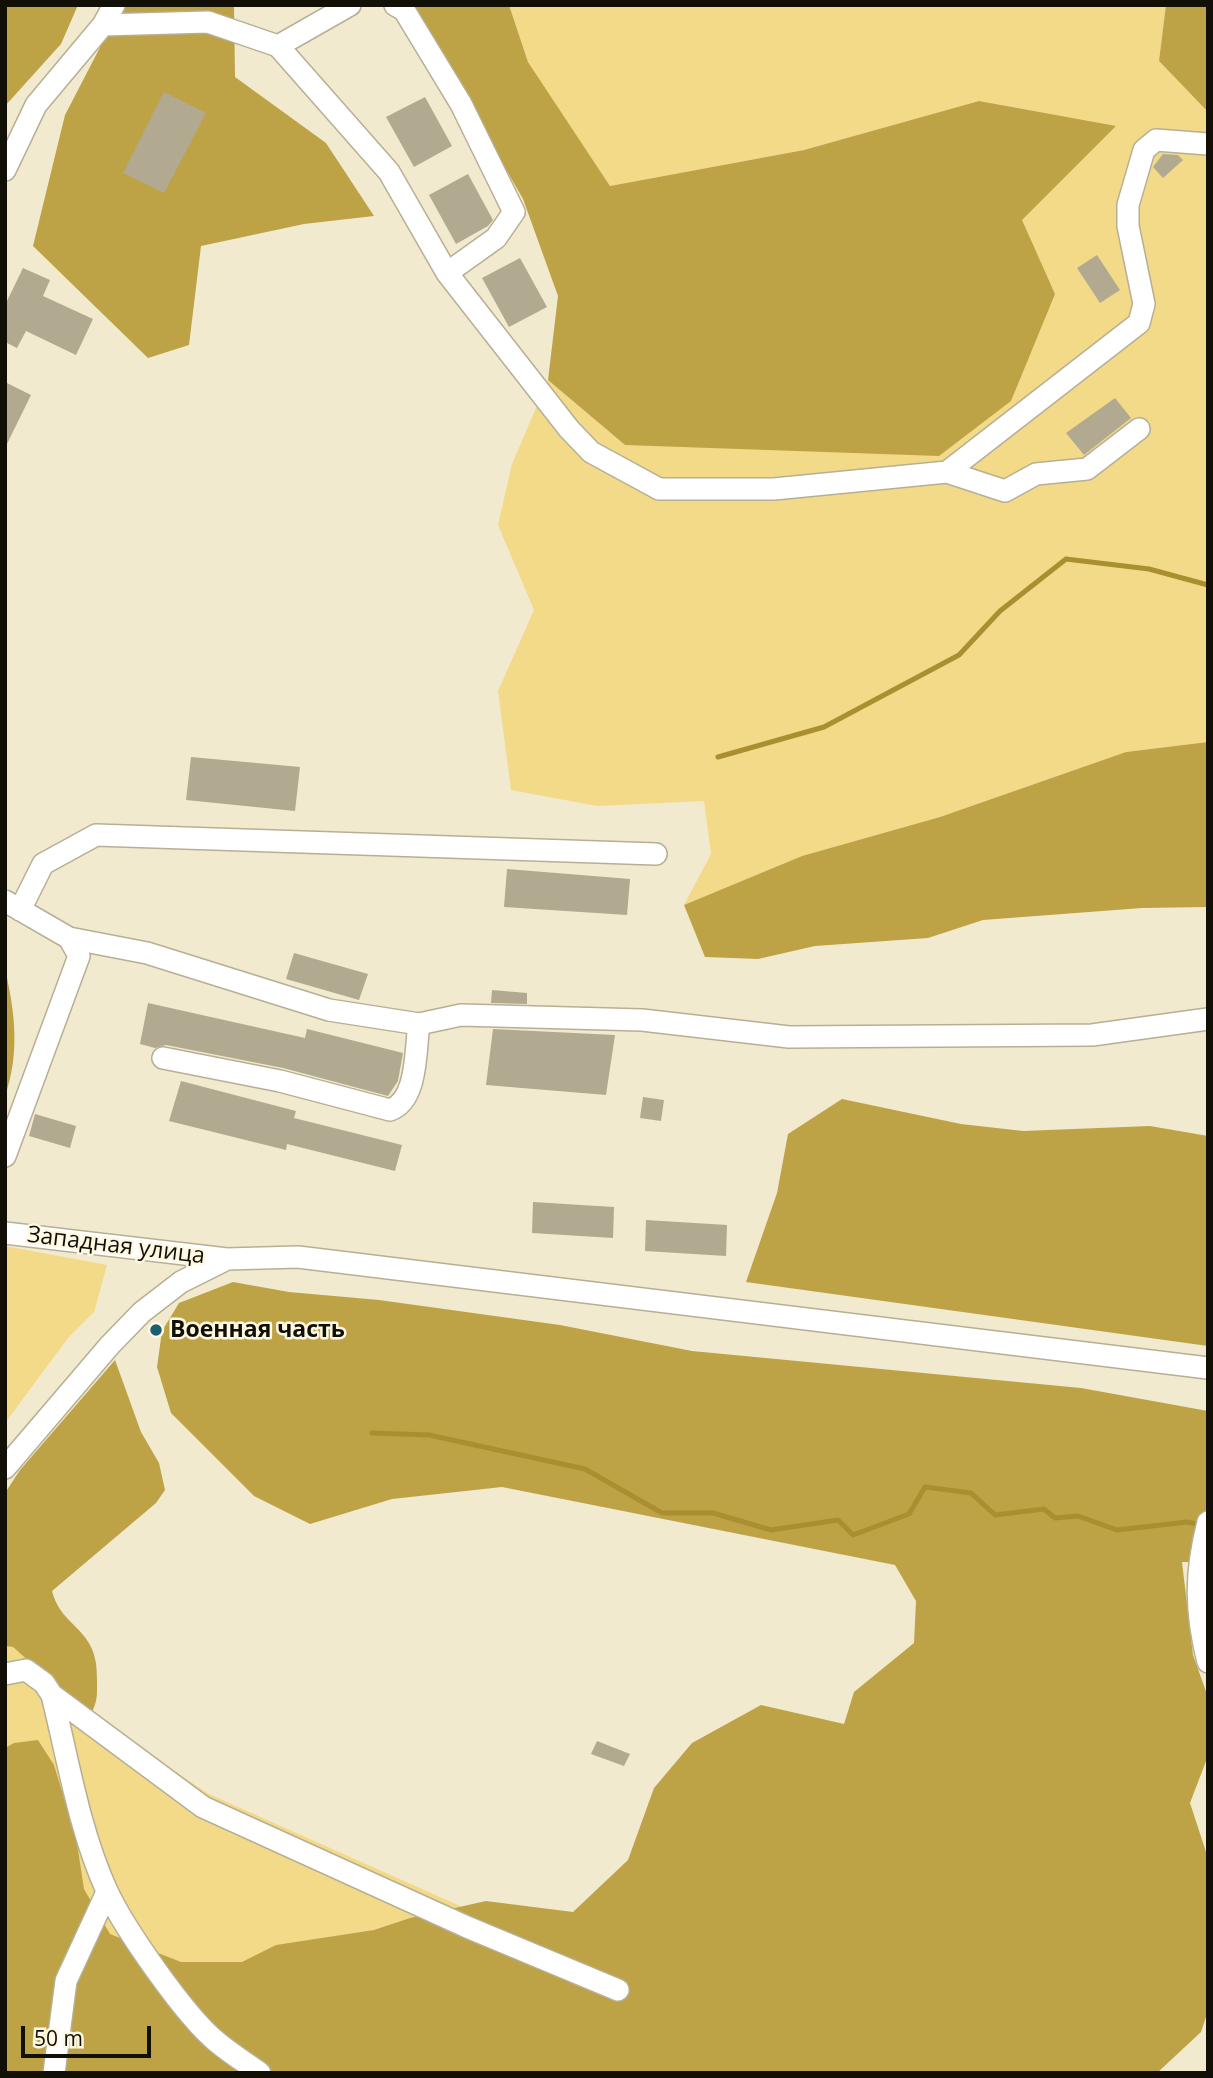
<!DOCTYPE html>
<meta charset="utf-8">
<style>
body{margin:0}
#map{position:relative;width:1213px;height:2078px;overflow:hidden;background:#f2eace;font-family:"Open Sans",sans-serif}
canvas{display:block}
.frame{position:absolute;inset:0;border:7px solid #120f06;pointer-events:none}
.scale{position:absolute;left:21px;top:2026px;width:130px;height:32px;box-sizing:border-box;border:4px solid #120f06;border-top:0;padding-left:9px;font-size:21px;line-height:24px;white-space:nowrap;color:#120f06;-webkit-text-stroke:5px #fef7e1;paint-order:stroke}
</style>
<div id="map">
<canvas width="1213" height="2078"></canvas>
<div class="frame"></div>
<div class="scale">50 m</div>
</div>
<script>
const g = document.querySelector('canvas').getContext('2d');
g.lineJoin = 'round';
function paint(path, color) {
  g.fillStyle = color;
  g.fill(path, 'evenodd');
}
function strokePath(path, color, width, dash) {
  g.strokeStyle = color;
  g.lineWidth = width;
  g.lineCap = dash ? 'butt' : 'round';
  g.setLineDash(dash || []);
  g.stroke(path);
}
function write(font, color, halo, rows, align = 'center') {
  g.font = font + ' "Open Sans",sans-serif';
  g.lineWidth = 5;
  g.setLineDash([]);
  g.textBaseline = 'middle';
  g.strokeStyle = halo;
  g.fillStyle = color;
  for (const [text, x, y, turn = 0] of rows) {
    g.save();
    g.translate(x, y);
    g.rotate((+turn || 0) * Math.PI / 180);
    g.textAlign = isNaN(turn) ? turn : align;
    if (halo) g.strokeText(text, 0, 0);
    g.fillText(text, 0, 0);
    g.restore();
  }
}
paint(new Path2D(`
 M 509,5 L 1166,5 L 1159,61 L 1208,112 L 1208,742 L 1126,752 L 940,817 L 802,856 L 684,905 L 711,854 L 704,801 L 597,806 L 511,790 L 498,691 L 534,610 L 498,525 L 512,464 L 548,380 L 625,445 L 1055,294 L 1021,220 L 1115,127 L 979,101 L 804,150 L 610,186 L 528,62 Z
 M 5,1246 L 107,1265 L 94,1312 L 68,1338 L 5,1423 Z
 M 5,1646 L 13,1647 L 90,1716 L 209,1794 L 615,1975 L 660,1825 L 695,1766 L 761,1719 L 845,1724 L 984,1844 L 904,2019 L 876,2073 L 5,2073 Z`), '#f2da89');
paint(new Path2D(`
 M 5,5 L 78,5 L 61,44 L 5,106 Z
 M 122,5 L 234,5 L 235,77 L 326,143 L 374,216 L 304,224 L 201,246 L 189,345 L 148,358 L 33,246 L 65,115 Z
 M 412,5 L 509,5 L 528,62 L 610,186 L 804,150 L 979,101 L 1116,126 L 1022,220 L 1055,294 L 1011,401 L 939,456 L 625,445 L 548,380 L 558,296 L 523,199 Z
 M 1166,5 L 1208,5 L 1208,112 L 1159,61 Z
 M 1208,742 L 1208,907 L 1142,908 L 983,920 L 928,938 L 815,946 L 758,959 L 705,957 L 684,905 L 802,856 L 940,817 L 1126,752 Z
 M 5,969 C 15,1012 20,1053 5,1096 Z
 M 842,1099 L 961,1124 L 1023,1131 L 1150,1126 L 1208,1136 L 1208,1346 L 746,1282 L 777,1193 L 788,1134 Z
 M 233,1282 L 289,1292 L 379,1300 L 560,1325 L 692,1351 L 1081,1388 L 1208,1411 L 1208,1562 L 1182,1562 L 1193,1655 L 1208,1697 L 1208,1756 L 1190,1803 L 1208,1858 L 1208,2011 L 1201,2032 L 1157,2073 L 5,2073 L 5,1748 L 14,1743 L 38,1740 L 54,1765 L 76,1837 L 84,1889 L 110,1934 L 181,1962 L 242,1962 L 276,1945 L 374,1930 L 410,1918 L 486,1901 L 573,1912 L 628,1860 L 654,1788 L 692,1743 L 761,1705 L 844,1724 L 854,1692 L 914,1643 L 916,1601 L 895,1565 L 502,1487 L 392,1499 L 310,1524 L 254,1496 L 171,1413 L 157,1367 L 162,1331 L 179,1303 Z
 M 115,1360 L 141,1432 L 159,1463 L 165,1490 L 156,1503 L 52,1591 C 62,1630 99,1627 97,1680 C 97,1696 98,1701 90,1716 L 13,1647 L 5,1646 L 5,1493 L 20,1470 Z`), '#bda346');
strokePath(new Path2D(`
 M 718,757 L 824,727 L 959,655 L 1000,611 L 1066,559 L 1149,569 L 1208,585
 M 372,1433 L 429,1435 L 585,1469 L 662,1513 L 713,1513 L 771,1530 L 838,1520 L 853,1535 L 909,1514 L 925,1487 L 971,1493 L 995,1515 L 1044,1509 L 1055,1518 L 1078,1516 L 1117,1530 L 1187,1522 L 1203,1525`), '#a98f30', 5);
paint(new Path2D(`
 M 164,92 L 206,113 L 164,193 L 123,173 Z
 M 425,97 L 452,146 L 414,167 L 386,117 Z
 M 1163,154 L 1178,155 L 1183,160 L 1163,178 L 1153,167 Z
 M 468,174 L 493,220 L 488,226 L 456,244 L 429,195 Z
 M 1097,255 L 1120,290 L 1100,303 L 1077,268 Z
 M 520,258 L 547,307 L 509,327 L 482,278 Z
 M 23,268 L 50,280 L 43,296 L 93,319 L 76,355 L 26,331 L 17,348 L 5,342 L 5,305 Z
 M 5,382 L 31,395 L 5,448 Z
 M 1115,398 L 1131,418 L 1084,455 L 1066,433 Z
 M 191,757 L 300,767 L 295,811 L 186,800 Z
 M 507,869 L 630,879 L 627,915 L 504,907 Z
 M 294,953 L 368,974 L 359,1000 L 286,979 Z
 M 492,990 L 527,993 L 527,1004 L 491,1003 Z
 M 148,1003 L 305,1038 L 307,1029 L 403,1053 L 398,1081 L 388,1096 L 283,1068 L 166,1045 L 155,1048 L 140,1044 Z
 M 493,1029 L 615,1035 L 606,1095 L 486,1085 Z
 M 181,1081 L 296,1111 L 294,1118 L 402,1145 L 395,1171 L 287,1144 L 286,1150 L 169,1121 Z
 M 643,1097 L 664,1100 L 661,1121 L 640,1118 Z
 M 35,1114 L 76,1126 L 70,1148 L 29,1136 Z
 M 533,1202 L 614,1207 L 613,1238 L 532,1233 Z
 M 646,1220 L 727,1225 L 726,1256 L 645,1251 Z
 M 597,1741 L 630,1754 L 624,1766 L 591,1754 Z`), '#b2aa90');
const minor = new Path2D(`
 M 395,5 L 404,10 L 461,104 L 514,212 L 496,238 L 447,273
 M 103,25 L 208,22 L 278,46 L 389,172 L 447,273 L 569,429 L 591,452 L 659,489 L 774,489 L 947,472 L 1139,323 L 1144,304 L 1128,226 L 1128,205 L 1144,150 L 1156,140 L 1208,144
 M 278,46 L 350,5
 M 5,170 L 36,105 L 103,25 L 114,5
 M 947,472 L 1005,491 L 1036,474 L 1087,469 L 1139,429
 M 5,901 L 69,938 L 79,956 L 5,1156
 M 20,910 L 43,864 L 96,835 L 656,854
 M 69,938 L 147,953 L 329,1010 L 419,1024 L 461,1015 L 642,1020 L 789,1037 L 1092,1035 L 1208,1019
 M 163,1058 L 280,1081 L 390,1110 C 418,1100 415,1051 419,1024
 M 5,1233 L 227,1259
 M 5,1468 L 110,1345 L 142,1312 L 181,1282 L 227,1259 L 298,1257 L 1208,1368
 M 1208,1522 C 1195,1572 1195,1612 1208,1662
 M 5,1674 L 26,1670 L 44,1683 L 52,1695 C 68,1759 79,1830 107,1891 C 124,1928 185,2016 217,2042 C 230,2053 246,2063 260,2073
 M 52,1695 L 203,1807 L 467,1927 L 618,1990
 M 54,2073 L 66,1981 L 107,1892`);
strokePath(minor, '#b7af95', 24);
strokePath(minor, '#fff', 21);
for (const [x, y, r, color] of [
 [156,1330,7,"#1a5f71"]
]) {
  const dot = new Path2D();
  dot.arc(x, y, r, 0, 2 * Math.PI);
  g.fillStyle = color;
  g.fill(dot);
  strokePath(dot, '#fef7e1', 2.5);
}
write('23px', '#120f06', '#fef7e1', [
 ["Западная улица",116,1246,7]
]);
write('bold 23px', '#120f06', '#fef7e1', [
 ["Военная часть",170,1330]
], 'left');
</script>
